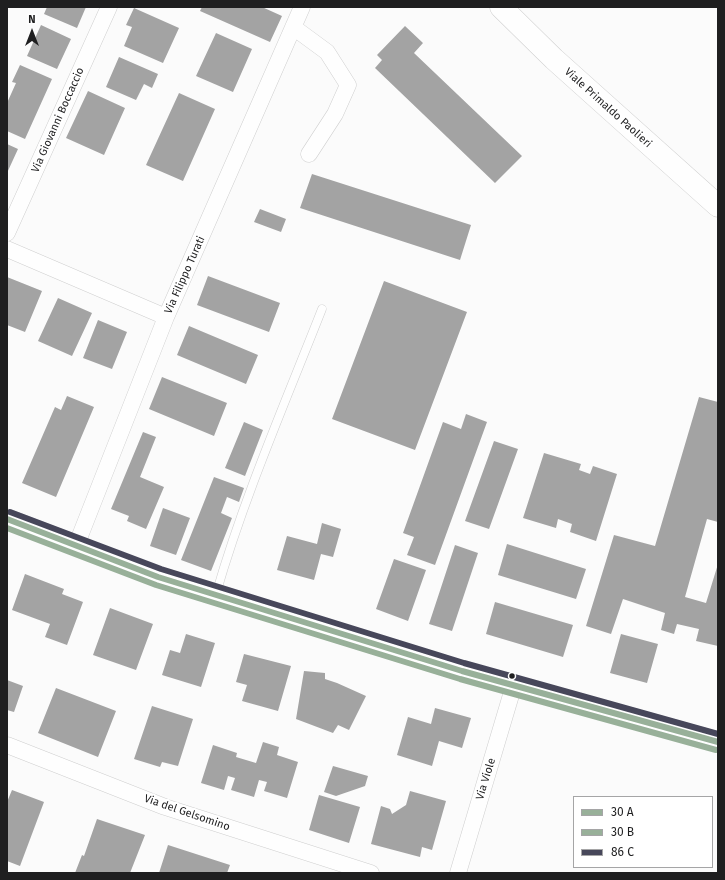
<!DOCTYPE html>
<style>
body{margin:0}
#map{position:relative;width:725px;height:880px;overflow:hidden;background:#fbfbfb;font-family:"Fira Sans",sans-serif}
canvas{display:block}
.frame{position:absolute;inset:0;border:8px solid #1f1f20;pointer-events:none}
.legend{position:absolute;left:573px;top:796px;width:140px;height:72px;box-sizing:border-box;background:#fff;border:1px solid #a5a5a6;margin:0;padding:5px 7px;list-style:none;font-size:12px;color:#1f1f20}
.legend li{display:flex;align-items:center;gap:8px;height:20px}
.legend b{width:20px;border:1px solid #a5a5a6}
.north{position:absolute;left:12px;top:12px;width:40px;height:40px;-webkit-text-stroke:3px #fff;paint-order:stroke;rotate:0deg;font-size:11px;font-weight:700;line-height:16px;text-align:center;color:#1f1f20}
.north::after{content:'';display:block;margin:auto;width:14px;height:18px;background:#1f1f20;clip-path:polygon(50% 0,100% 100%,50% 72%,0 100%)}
</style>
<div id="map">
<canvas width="725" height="880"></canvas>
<div class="frame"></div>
<ul class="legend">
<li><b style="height:5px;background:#98b099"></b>30 A</li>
<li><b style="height:5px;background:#98b099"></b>30 B</li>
<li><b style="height:5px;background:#47475a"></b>86 C</li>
</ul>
<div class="north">N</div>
</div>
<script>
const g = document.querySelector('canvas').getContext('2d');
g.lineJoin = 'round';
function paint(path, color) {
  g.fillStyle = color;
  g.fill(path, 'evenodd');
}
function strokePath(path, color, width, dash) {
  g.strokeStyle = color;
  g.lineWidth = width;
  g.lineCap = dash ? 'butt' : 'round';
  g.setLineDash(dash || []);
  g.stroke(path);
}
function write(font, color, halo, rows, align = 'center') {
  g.font = font + ' "Fira Sans",sans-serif';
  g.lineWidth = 4;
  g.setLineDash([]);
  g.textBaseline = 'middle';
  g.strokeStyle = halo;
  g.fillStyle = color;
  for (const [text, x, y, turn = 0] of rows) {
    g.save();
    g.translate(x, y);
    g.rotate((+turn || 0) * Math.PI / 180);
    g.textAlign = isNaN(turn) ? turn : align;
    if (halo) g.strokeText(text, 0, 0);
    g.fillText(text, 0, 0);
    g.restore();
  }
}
paint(new Path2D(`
 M 47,7 L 86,7 L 77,28 L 44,14 Z
 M 202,7 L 262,7 L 282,16 L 270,42 L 200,11 Z
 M 134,8 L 179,28 L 163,63 L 124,46 L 132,27 L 126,25 Z
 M 41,25 L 71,39 L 57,69 L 27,56 Z
 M 405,26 L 423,43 L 414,53 L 522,156 L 495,183 L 375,68 L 382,60 L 377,55 Z
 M 216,33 L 252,49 L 233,92 L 196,76 Z
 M 119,57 L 158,74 L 152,88 L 144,84 L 136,100 L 106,87 Z
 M 20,65 L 52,79 L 25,139 L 7,131 L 7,103 L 16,83 L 12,82 Z
 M 88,91 L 125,108 L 104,155 L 66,138 Z
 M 179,93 L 215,109 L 183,181 L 146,165 Z
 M 7,144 L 18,149 L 7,173 Z
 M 312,174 L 471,225 L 460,260 L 300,208 Z
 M 260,209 L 286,219 L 281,232 L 254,222 Z
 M 208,276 L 280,303 L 269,332 L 197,305 Z
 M 7,277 L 42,291 L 25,332 L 7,325 Z
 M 384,281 L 467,312 L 415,450 L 332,419 Z
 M 58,298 L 92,313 L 72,356 L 38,341 Z
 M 98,320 L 127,332 L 112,369 L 83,358 Z
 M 189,326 L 258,355 L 246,384 L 177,355 Z
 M 162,377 L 227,403 L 214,436 L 149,409 Z
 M 67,396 L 94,407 L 56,497 L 22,483 L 55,407 L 61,410 Z
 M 699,397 L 718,402 L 718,522 L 707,519 L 685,597 L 706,603 L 718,564 L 718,646 L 696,641 L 699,629 L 677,624 L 674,634 L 661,630 L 665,613 L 623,599 L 611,634 L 586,626 L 614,535 L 655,546 Z
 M 466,414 L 487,422 L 435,565 L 407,555 L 414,537 L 403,533 L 443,422 L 461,429 Z
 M 244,422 L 263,430 L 245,476 L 225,468 Z
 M 143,432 L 156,437 L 140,477 L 164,487 L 146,529 L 127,521 L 129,516 L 111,509 Z
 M 494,441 L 518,449 L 489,529 L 465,521 Z
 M 544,453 L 581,464 L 579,470 L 590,474 L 593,466 L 617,474 L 596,541 L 570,532 L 572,524 L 558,519 L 556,528 L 523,518 Z
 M 214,477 L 244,488 L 239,502 L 227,497 L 221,513 L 232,518 L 211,571 L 181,560 Z
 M 163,508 L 190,518 L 176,555 L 150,546 Z
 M 322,523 L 341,529 L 333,557 L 321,554 L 314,580 L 277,570 L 287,536 L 317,544 Z
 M 507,544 L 586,569 L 576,599 L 498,575 Z
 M 455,545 L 478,553 L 452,631 L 429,624 Z
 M 394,559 L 426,570 L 408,621 L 376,609 Z
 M 25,574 L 64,589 L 62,594 L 83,602 L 67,645 L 45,637 L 50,624 L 12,610 Z
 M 495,602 L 573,625 L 563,657 L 486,634 Z
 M 110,608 L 153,624 L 136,670 L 93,655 Z
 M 186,634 L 215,643 L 201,687 L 162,675 L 170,650 L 180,653 Z
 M 621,634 L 658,644 L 647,683 L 610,673 Z
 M 244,654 L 291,666 L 278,711 L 242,701 L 247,685 L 236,682 Z
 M 304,671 L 325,673 L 325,679 L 337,683 L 366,696 L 349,730 L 338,725 L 333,733 L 296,719 Z
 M 7,680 L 23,686 L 14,712 L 7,710 Z
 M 56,688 L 116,711 L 98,757 L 38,733 Z
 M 152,706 L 193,719 L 178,766 L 162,762 L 160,767 L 134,759 Z
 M 435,708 L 471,718 L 462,748 L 439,741 L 432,766 L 397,755 L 408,717 L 431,724 Z
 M 263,742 L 279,747 L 277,755 L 298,762 L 287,798 L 264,791 L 267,782 L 259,780 L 254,797 L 231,790 L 235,778 L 228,776 L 224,790 L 201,783 L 213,745 L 237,753 L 236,757 L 256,763 Z
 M 333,766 L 368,776 L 365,786 L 336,796 L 324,792 Z
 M 12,790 L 44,802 L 20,866 L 7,861 L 7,802 Z
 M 410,791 L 446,801 L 432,850 L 422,847 L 420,857 L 371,844 L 381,806 L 390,809 L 392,814 L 406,805 Z
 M 319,795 L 360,807 L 349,843 L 309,830 Z
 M 97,819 L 145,835 L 130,873 L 75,873 L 82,855 L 84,856 Z
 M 168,845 L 230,865 L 227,873 L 159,873 Z`), '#a3a3a3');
const service = new Path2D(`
 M 216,594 C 244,497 285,403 322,309`);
const minor = new Path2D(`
 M 293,27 L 327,52 L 348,85 L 335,114 L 309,154
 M 7,233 L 109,7
 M 7,249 L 166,317
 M 76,546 L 166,317 L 302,7
 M 7,745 L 165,807 L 371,873
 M 458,873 L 514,685`);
const tertiary = new Path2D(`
 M 7,519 L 158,577 L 462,671 L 718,742`);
const secondary = new Path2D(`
 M 501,7 L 554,59 L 718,206`);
strokePath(service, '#cfcfcf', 9);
strokePath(minor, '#cfcfcf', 17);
strokePath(tertiary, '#cfcfcf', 21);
strokePath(secondary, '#cfcfcf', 23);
strokePath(service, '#fefefe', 8);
strokePath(minor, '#fefefe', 16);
strokePath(tertiary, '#fefefe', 20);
strokePath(secondary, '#fefefe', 22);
strokePath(new Path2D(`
 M 7,519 L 158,577 L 462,671 L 718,742`), '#98b099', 6);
strokePath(new Path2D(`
 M 7,528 L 156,585 L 460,679 L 716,750`), '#98b099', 6);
strokePath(new Path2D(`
 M 10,512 L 161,569 L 464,663 L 718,734`), '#47475a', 6);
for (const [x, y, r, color] of [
 [512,676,3.5,"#1f1f20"]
]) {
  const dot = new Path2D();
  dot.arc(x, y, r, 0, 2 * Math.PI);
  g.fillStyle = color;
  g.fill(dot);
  strokePath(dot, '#fff', 1.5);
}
write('11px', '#1f1f20', '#fff', [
 ["Viale Primaldo Paolieri",608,108,42],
 ["Via Giovanni Boccaccio",58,120,-66],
 ["Via Filippo Turati",185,275,-66],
 ["Via Viole",486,779,-73],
 ["Via del Gelsomino",187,813,19]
]);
</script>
